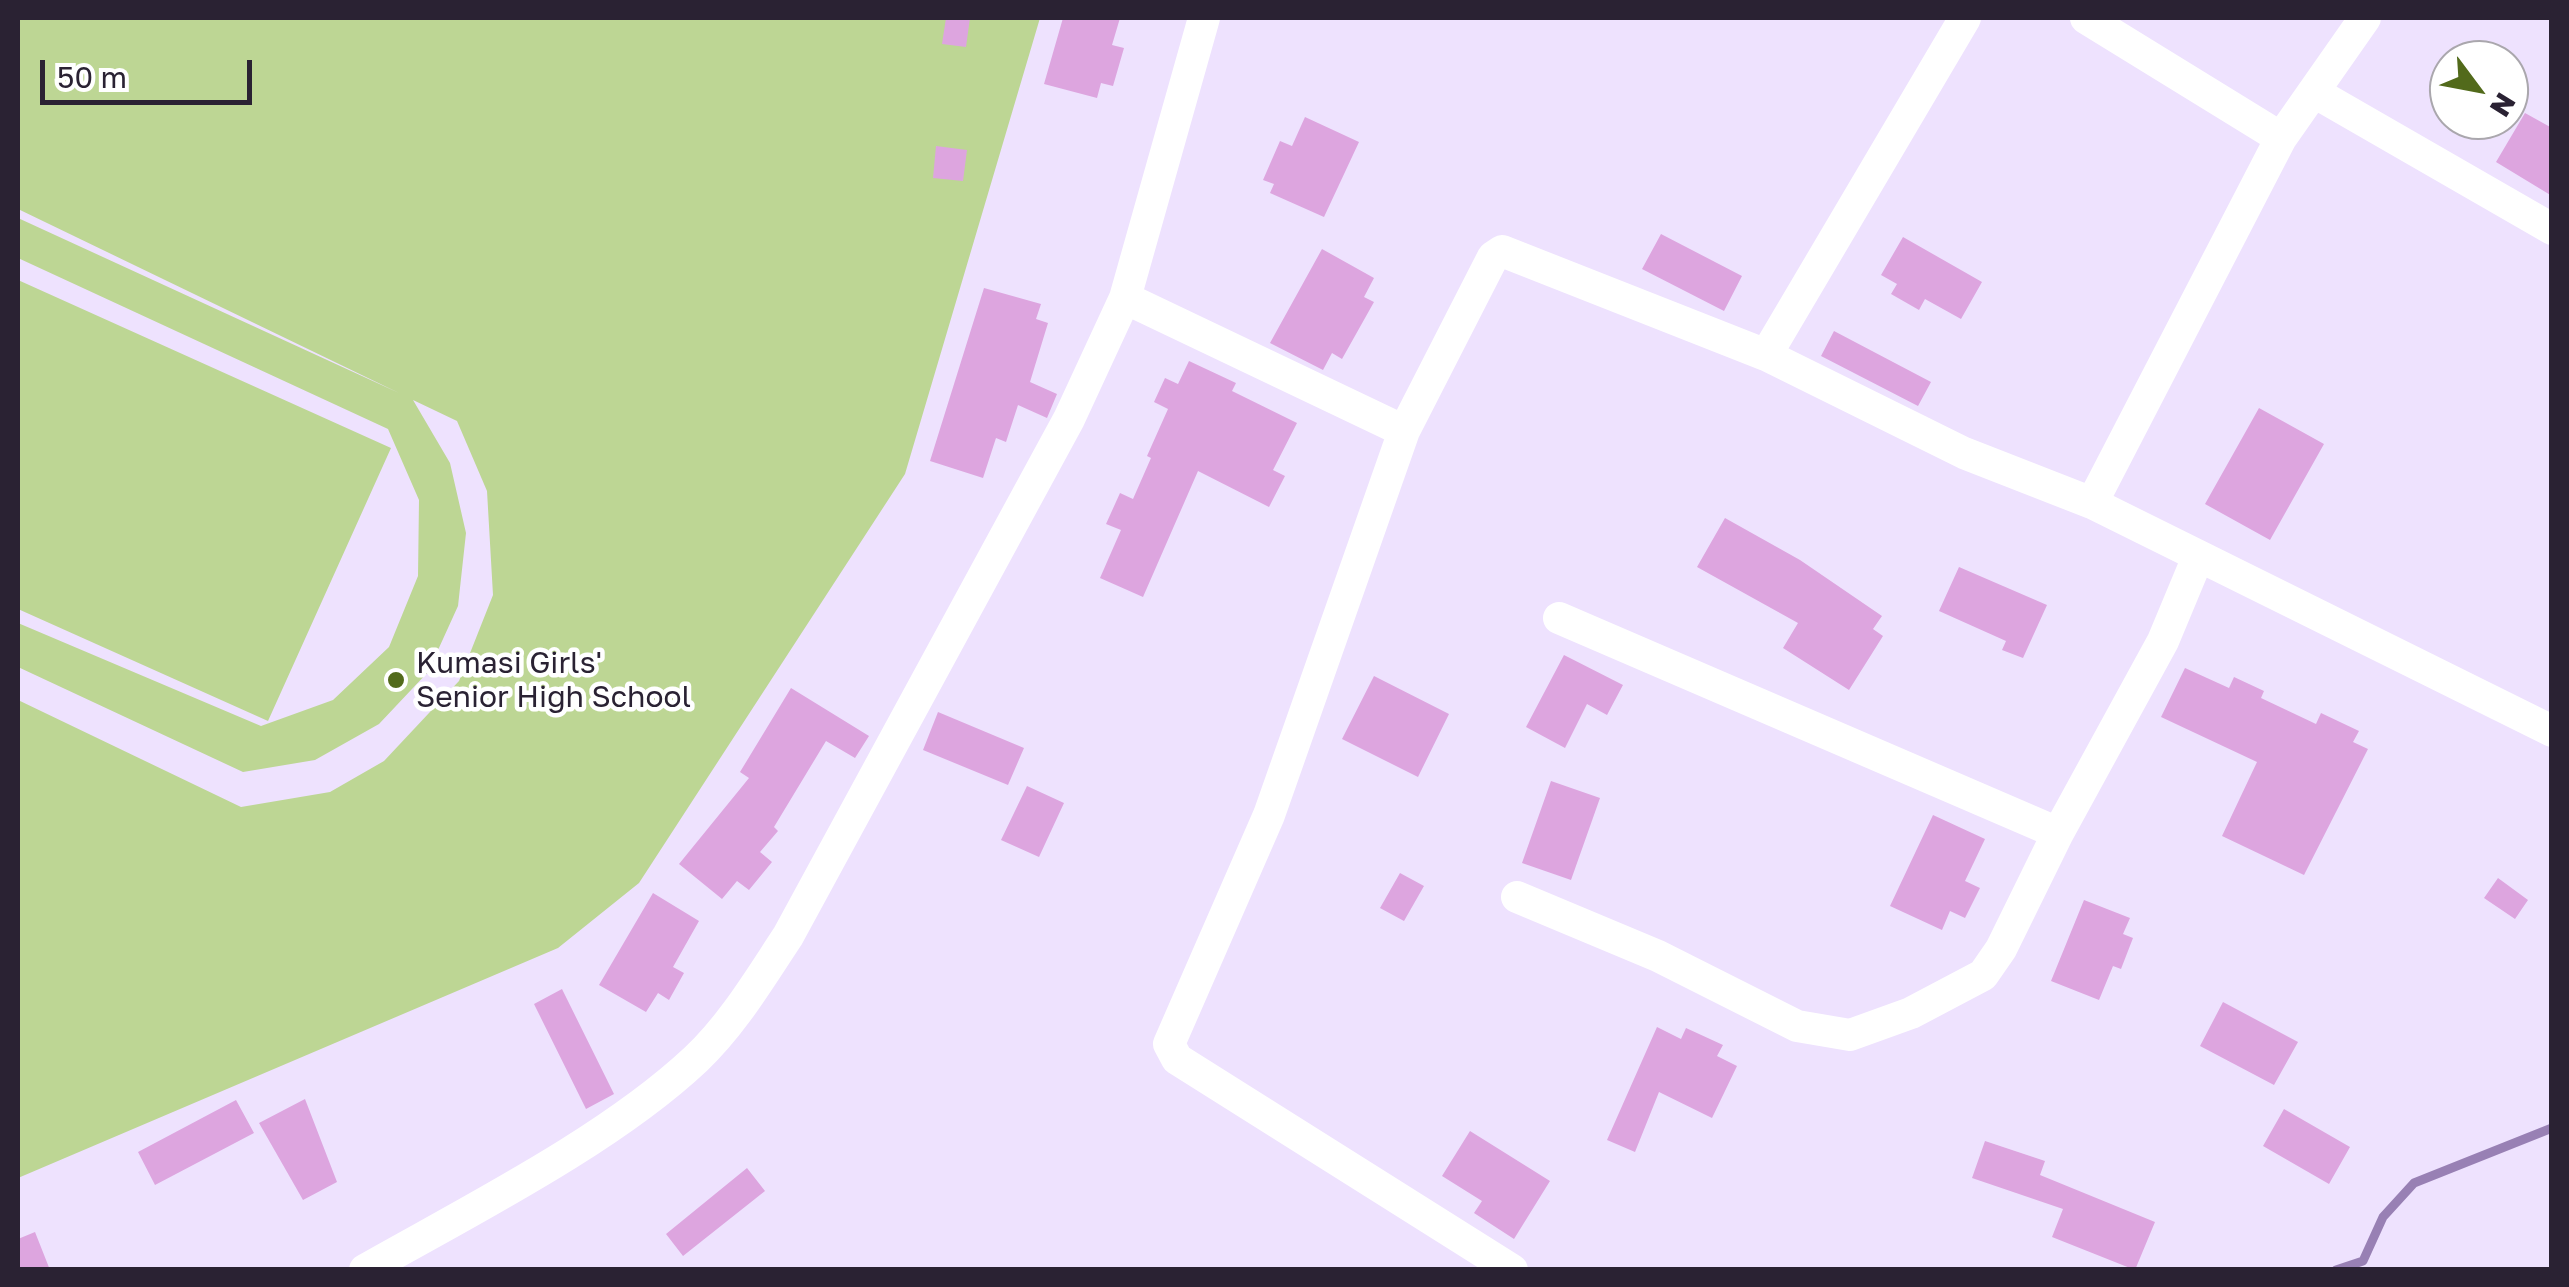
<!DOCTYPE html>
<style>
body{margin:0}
#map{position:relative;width:2569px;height:1287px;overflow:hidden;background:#eee2fe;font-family:"Golos Text",sans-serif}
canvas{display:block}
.frame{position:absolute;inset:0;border:20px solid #2a2233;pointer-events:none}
.north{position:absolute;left:2429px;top:40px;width:100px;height:100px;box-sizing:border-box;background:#fff;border:2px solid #aaa7ad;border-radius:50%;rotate:122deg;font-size:28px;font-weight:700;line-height:40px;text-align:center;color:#2a2233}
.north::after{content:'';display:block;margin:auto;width:35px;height:45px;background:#526a1b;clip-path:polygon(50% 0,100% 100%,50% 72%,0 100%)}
.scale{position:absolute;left:40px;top:60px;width:212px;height:45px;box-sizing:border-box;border:5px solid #2a2233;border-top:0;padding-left:12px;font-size:30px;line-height:35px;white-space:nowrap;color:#2a2233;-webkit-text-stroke:8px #fff;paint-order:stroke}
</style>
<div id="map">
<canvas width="2569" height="1287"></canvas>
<div class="frame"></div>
<div class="north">N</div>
<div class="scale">50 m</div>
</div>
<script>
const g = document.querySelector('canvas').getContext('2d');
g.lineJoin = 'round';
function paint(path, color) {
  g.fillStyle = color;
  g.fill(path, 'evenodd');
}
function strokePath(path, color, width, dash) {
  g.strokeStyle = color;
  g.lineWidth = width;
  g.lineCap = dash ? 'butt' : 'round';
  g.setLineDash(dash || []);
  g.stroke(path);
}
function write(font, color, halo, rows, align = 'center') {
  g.font = font + ' "Golos Text",sans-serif';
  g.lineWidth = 9;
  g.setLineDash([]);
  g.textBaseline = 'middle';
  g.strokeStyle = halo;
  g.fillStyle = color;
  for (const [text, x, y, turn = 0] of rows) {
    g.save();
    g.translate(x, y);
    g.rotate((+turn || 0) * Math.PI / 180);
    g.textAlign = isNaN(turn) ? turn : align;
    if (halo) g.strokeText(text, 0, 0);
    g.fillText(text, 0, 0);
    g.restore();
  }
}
paint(new Path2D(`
 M 18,18 L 1040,18 L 905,474 L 639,883 L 558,948 L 18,1178 L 18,700 L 241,807 L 330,792 L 384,761 L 459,681 L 493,595 L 487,491 L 457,421 L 413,400 L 450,463 L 466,533 L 458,606 L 428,672 L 379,724 L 315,760 L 243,772 L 18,667 L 18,623 L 261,726 L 333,700 L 389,647 L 418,576 L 419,500 L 388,429 L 18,258 L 18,218 L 399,393 L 18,209 Z
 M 18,280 L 391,448 L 268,721 L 18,609 Z`), '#bdd694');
strokePath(new Path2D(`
 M 2336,1270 L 2363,1261 L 2383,1217 L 2414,1183 L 2552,1128`), '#9880b4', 9);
paint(new Path2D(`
 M 946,18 L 970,18 L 966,47 L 942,44 Z
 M 1063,18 L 1120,18 L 1112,45 L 1124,48 L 1113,86 L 1101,83 L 1097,98 L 1044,84 Z
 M 2525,113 L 2552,128 L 2552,196 L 2496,162 Z
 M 1305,117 L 1359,142 L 1324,217 L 1270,193 L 1274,184 L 1263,180 L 1280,141 L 1292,146 Z
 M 936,146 L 967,150 L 963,181 L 933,178 Z
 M 1661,234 L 1742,276 L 1724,311 L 1642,269 Z
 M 1903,237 L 1982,282 L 1961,319 L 1925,299 L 1919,310 L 1891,294 L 1897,284 L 1881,275 Z
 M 1322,249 L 1374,278 L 1364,297 L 1374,302 L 1342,359 L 1332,353 L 1323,370 L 1270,343 Z
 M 984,288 L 1041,304 L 1036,319 L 1048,323 L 1030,382 L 1057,394 L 1047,418 L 1018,405 L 1006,442 L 996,438 L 983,478 L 930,461 Z
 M 1834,331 L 1931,382 L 1918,406 L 1821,356 Z
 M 1189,361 L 1236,383 L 1232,391 L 1297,423 L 1273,470 L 1285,476 L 1269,507 L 1198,471 L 1143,597 L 1100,578 L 1121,530 L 1106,524 L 1120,493 L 1133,499 L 1151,458 L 1147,456 L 1168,409 L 1154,402 L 1165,378 L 1178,384 Z
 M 2259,408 L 2324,444 L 2270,540 L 2205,504 Z
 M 1725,518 L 1800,560 L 1882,616 L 1873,629 L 1883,636 L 1849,690 L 1783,648 L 1798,623 L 1697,567 Z
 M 1959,567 L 2047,605 L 2023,658 L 2002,650 L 2006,641 L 1939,611 Z
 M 1564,655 L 1623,685 L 1607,715 L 1587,704 L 1565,748 L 1526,727 Z
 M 2185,668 L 2229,688 L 2234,677 L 2264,691 L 2261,698 L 2316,724 L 2321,713 L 2359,731 L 2353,742 L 2368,749 L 2304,875 L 2222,836 L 2257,762 L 2161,717 Z
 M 1374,676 L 1449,714 L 1418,777 L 1342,739 Z
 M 791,688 L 869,736 L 855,758 L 826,741 L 774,827 L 778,831 L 760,852 L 772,862 L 749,890 L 737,881 L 722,899 L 679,864 L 749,778 L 740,772 Z
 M 938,712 L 1024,748 L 1008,785 L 923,750 Z
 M 1551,781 L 1600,798 L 1571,880 L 1522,863 Z
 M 1027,786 L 1064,803 L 1039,857 L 1001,840 Z
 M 1933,815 L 1985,839 L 1965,881 L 1980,888 L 1965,918 L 1950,911 L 1942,930 L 1890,906 Z
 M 1400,873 L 1424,886 L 1404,921 L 1380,908 Z
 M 2498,878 L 2528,900 L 2515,919 L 2484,898 Z
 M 653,893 L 699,921 L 673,967 L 684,973 L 669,1000 L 658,993 L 646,1012 L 599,985 Z
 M 2084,900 L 2130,918 L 2123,934 L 2133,938 L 2121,969 L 2113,966 L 2099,1000 L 2051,981 Z
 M 562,989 L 614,1094 L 586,1109 L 534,1004 Z
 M 2223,1002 L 2298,1042 L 2274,1085 L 2200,1046 Z
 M 1657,1027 L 1681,1039 L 1686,1028 L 1723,1045 L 1717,1056 L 1737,1066 L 1712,1118 L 1659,1092 L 1635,1152 L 1607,1140 Z
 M 305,1099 L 337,1182 L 303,1200 L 259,1123 Z
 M 236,1100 L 254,1133 L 155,1185 L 138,1152 Z
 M 2284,1109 L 2350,1147 L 2329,1184 L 2263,1146 Z
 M 1470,1131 L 1550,1181 L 1514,1239 L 1474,1213 L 1482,1201 L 1442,1176 Z
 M 1985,1141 L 2045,1161 L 2040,1175 L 2155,1222 L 2135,1270 L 2052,1237 L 2063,1209 L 1972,1178 Z
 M 747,1168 L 765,1191 L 683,1256 L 666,1234 Z
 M 35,1232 L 50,1270 L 18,1270 L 18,1239 Z`), '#dda5df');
strokePath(new Path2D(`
 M 2086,18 L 2281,138
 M 2314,92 L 2552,229
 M 1125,298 L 1404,431
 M 1766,355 L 1965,18
 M 2092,503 L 2281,138 L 2365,18
 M 1559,618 L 2058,833
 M 1517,897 L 1658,956 L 1797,1026 L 1850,1035 L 1911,1013 L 1983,975 L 2001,949 L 2058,833 L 2163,641 L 2198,557
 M 365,1270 C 469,1211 610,1140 696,1059 C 733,1024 760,978 788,936 L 1069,419 L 1125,298 L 1204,18
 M 1512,1270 L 1177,1059 L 1169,1044 L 1269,815 L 1404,431 L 1493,257 L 1502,251 L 1766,355 L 1964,453 L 2092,503 L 2552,731`), '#fff', 32);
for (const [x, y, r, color] of [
 [396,680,10,"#526a1b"]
]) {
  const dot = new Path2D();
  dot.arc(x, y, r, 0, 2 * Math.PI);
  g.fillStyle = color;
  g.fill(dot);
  strokePath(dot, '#fff', 4);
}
write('30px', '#2a2233', '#fff', [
 ["Kumasi Girls'",416,663],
 ["Senior High School",416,697]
], 'left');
</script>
